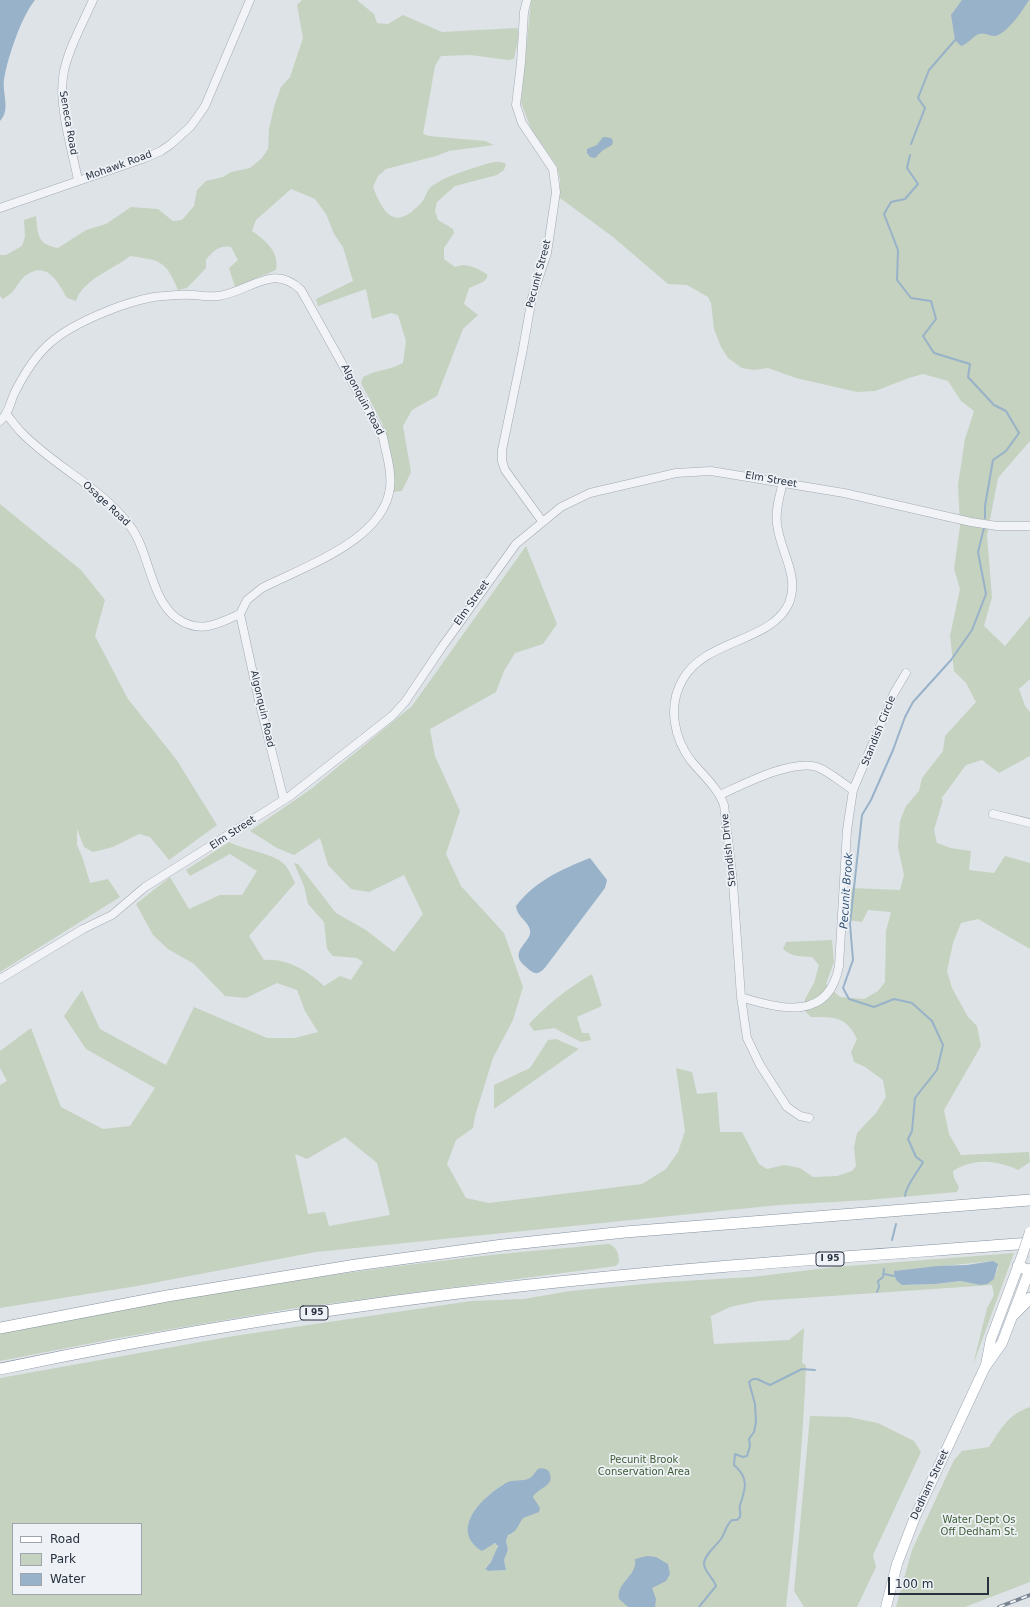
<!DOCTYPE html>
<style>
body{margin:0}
#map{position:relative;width:1030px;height:1607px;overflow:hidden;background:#dee3e8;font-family:"DejaVu Sans",sans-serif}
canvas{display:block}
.legend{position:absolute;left:12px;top:1523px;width:130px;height:72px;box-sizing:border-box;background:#eef2f6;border:1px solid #9ea5ad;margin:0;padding:5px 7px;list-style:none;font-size:12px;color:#273140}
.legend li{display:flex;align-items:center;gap:8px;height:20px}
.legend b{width:20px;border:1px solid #9ea5ad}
.scale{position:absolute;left:888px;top:1577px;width:101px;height:18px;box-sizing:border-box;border:2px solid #273140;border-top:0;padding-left:5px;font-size:12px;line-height:14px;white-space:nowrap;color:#273140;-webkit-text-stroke:3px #eef2f6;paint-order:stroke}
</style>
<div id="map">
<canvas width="1030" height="1607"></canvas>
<ul class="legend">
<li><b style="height:5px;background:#fff"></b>Road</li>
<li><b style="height:11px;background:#c5d2bf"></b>Park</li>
<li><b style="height:11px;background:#98b2c9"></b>Water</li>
</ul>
<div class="scale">100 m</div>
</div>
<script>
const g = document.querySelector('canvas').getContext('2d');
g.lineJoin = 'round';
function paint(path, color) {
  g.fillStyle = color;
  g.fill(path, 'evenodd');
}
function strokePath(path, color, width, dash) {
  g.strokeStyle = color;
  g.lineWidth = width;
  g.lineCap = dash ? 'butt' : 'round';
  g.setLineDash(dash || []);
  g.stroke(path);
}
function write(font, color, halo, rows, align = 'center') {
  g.font = font + ' "DejaVu Sans",sans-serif';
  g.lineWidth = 3.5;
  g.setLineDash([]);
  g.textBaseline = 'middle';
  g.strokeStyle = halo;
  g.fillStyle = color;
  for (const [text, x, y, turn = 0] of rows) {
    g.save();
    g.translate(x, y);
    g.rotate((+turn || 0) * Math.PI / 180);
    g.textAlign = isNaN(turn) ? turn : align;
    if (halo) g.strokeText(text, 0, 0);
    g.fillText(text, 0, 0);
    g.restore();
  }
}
paint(new Path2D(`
 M 302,0 L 357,0 L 374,14 L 377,23 L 388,24 L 403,15 L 442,32 L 517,28 L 519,35 L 514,59 L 508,60 L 471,55 L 441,56 L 435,66 L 423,134 L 429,136 L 485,141 L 494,145 L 449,151 L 436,156 L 386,169 L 378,176 L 373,187 C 384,215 395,231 421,203 C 426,198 426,190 432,186 C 446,176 464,171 480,166 C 489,163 498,159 506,164 L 504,170 L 497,175 L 455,186 L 437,202 L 435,211 L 438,220 L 453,229 L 454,233 L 444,248 L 444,259 L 455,267 C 467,262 476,268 487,274 L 487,278 L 483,282 L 469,288 L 464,304 L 478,315 L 463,329 L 437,396 L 412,410 L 403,426 L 411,472 L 402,491 L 394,492 L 393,489 L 390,451 L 382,423 L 361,383 L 363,377 C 376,370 390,370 403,363 L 406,341 L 398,315 L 391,313 L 372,319 L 366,289 L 318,306 L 316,299 L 353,281 L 343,247 L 334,234 L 326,214 L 315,199 L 291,189 L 256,220 L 252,231 C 265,240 280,252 276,270 L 235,287 L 229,268 L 238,260 L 231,247 C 219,245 213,251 206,260 L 206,268 L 187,288 L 178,290 C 166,261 161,260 130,256 C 113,270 83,279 76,301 L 67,298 C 59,284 48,261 28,274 C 22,277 18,285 13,291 C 11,294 7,296 3,299 L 0,296 L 0,255 L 6,255 L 22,246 L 25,237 L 24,220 L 36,216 C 38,235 37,244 58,248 L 86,230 L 106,224 L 131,207 L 158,209 L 173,221 L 182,220 L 194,206 L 197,190 L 206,181 L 223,177 L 231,172 L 250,168 L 262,158 L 268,149 L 269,129 L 274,107 L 281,87 L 290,77 L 303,38 L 297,5 Z
 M 531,0 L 1030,0 L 1030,441 L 998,478 L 987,535 L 992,597 L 984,626 L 1005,646 L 1030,616 L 1030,679 L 1019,689 L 1025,706 L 1030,712 L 1030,756 L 999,773 L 982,760 L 966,765 L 941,799 L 943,800 L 934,830 L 937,843 L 951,848 L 971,851 L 969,870 L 994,873 L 1005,856 L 1030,863 L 1030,949 L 978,919 L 961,923 L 953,943 L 947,971 L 952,988 L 968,1017 L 977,1026 L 981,1046 L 944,1110 L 949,1134 L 961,1155 L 1029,1152 L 1030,1162 L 1018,1170 C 996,1160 974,1158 953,1171 L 954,1178 L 959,1187 L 957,1192 L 868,1200 L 779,1205 L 316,1252 L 137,1286 L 0,1308 L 0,1085 L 7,1081 L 0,1068 L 0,1051 L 31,1028 L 61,1107 L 103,1129 L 130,1126 L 155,1088 L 86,1049 L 64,1016 L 82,990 L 100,1029 L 166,1065 L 194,1007 L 267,1038 L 295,1038 L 318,1032 L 305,1011 L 297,990 L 277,983 L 246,998 L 225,996 L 194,964 L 168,949 L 153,935 L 136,904 L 170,877 L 189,909 L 220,895 L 242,895 L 257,871 L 230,854 L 190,876 L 186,870 L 229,842 C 244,850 273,853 284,864 C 289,869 292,877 295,883 L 249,936 L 264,960 C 287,958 308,971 324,986 L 340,976 L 351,980 L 363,962 L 357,958 L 333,956 L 327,949 L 324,922 L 308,904 L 304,886 L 294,863 L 298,864 L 336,913 L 366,930 L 394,952 L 423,914 L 404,875 L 369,892 L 351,889 L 328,865 L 320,838 L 294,855 L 277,848 L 250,831 L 311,789 L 412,706 L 526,546 L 557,624 L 543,644 L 515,653 L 504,671 L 496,692 L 430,729 L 435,756 L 460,811 L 446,854 L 461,886 L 504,933 L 523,987 L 513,1020 L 493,1058 L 475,1116 L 473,1128 L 456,1140 L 447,1164 L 466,1198 L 489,1203 L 642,1184 L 666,1169 L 678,1152 L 685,1131 L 676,1068 L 692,1072 L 697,1094 L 717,1092 L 720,1132 L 742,1132 L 759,1164 L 767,1169 L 784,1165 L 800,1168 L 813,1177 L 837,1176 L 852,1171 L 856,1166 L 854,1148 L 857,1133 L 876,1113 L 886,1097 L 883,1080 L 865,1067 L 854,1062 L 851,1052 L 857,1039 C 846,1016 834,1017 811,1017 L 805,1011 L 805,999 L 814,983 L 819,965 L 812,957 C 801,956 791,957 783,949 L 786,942 L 832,940 L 834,962 L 826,984 L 840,997 L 864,999 L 878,991 L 885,982 L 886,931 L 891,912 L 868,910 L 862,922 L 848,920 L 851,888 L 900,890 L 904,875 L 898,847 L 900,821 L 906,806 L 919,791 L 922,778 L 943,751 L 945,736 L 976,702 L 966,683 L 954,671 L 950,636 L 960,589 L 954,569 L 960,526 L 958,485 L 965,439 L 974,411 L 961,401 L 948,381 L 923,374 L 909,378 L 875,391 L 857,392 L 796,378 L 768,368 L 754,370 L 742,368 L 728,358 L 721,347 L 714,329 L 711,303 L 708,297 L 687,285 L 668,284 L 613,237 L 560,198 L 560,180 L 557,166 L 531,129 L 521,102 ZM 345,1137 L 377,1163 L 390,1215 L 329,1226 L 325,1212 L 308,1214 L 295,1154 L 307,1159 Z
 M 0,504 L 81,570 L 105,600 L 95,636 L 128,699 L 176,759 L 217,825 L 169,860 L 150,837 L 139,834 L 113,847 L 93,852 L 84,847 L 77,829 L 77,845 L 83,859 L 90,883 L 108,879 L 120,897 L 0,972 Z
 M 592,974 L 602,1006 L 577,1017 L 582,1033 L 589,1033 L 591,1040 L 581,1042 L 554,1028 L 534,1031 L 529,1024 C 548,1004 568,988 592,974 Z
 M 556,1039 L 579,1049 L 494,1109 L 494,1085 L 530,1068 L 548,1040 Z
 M 609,1244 C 617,1247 619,1254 619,1262 L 616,1266 L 296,1308 L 118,1338 L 0,1361 L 0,1333 C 149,1304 298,1277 449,1260 C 502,1253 556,1249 609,1244 Z
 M 1014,1253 L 973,1365 L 987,1308 L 994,1295 L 992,1285 L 758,1301 L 730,1307 L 709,1317 L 711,1317 L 714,1344 L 789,1340 L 804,1328 L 802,1363 L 806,1365 C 803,1446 795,1526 786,1607 L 0,1607 L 0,1378 L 234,1336 L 471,1301 L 524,1299 L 570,1291 L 666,1282 L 752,1277 L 835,1267 ZM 993,1261 L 998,1267 L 994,1279 L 980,1285 L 962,1281 L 935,1284 L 902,1285 L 895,1271 C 928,1268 960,1264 993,1261 ZM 504,1484 L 513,1533 L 508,1535 L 506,1541 L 508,1550 L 504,1560 L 506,1570 L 489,1571 L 485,1568 C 491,1564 499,1551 497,1544 L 472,1543 L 468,1532 C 476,1508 483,1497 504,1484 ZM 13,1524 L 141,1524 L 141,1594 L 13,1594 Z
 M 1030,1407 L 1030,1582 L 965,1607 L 896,1607 L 912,1550 L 954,1460 L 962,1451 L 989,1447 C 1002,1428 1007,1415 1030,1407 Z
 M 810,1416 L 848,1417 L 878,1423 L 914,1441 L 921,1452 L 873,1555 L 876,1567 L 857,1607 L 804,1607 L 794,1591 Z`), '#c5d2bf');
paint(new Path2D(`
 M 0,0 L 35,0 C 22,15 7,59 4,80 C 2,93 11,110 0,121 Z
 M 962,0 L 1029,0 C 1023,10 1007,34 995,36 C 989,36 985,32 979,34 C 972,37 968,44 961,46 L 955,40 L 951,15 Z
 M 603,137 L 611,138 L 613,141 L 612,145 L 603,150 L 595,158 L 590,157 L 587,153 L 587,149 L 597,145 Z
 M 590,858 L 607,880 L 605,888 L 547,965 C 544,969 540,974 535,973 C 531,972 527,968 525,966 C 507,951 533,942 530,930 C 528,921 517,917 516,906 C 535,881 562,869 590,858 Z
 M 993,1261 L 998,1264 L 994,1279 L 987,1284 L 980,1285 L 961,1281 L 935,1284 L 902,1285 L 896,1280 L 894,1273 L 894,1271 L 938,1266 L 967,1265 Z
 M 542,1468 C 546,1469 549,1470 550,1474 C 554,1487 537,1488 533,1497 L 540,1508 L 539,1512 L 523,1518 C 518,1525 517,1532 508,1535 L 506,1541 L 508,1550 L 504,1560 L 506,1570 L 489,1571 L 485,1569 L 491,1562 L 498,1546 L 495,1543 L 482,1551 C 448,1530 483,1496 506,1483 C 513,1479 523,1482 530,1478 C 533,1476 535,1472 538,1469 Z
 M 647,1556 L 656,1557 L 668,1564 L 670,1574 L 666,1581 L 652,1588 L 656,1599 L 655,1607 L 628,1607 L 619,1599 C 616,1582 638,1576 635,1559 Z`), '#98b2c9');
strokePath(new Path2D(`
 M 911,144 L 925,108 L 918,98 L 929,70 L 956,39
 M 910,155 L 907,168 L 918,184 L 905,199 L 891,202 L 884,214 L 898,250 L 897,280 L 911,298 L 931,301 L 936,319 L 923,336 L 934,353 L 970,364 L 968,377 L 994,405 L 1006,411 L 1019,433 L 1006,451 L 993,460 L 985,506 L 985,518
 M 905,1196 C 906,1185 918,1172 923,1162 L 916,1157 L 908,1139 L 912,1131 L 915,1098 L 937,1070 L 943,1045 L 932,1021 L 912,1003 L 894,999 L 874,1007 L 849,999 L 843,988 L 853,960 L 850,924 L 862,815 L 871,800 L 893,750 L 905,717 L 913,702 L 951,660 L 972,630 L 986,594 L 978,552 L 984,528
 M 892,1240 L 896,1224
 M 884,1274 L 894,1276
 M 877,1292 L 879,1287 L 878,1281 L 883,1277 L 884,1269
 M 699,1607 L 716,1586 C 714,1579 704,1571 704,1564 C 704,1555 717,1545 721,1539 C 726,1532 725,1526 732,1520 L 737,1520 L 740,1517 C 741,1513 739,1508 740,1505 C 746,1488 749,1478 734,1465 L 735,1454 L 743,1457 L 747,1456 L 750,1446 L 749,1439 L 754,1432 L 756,1422 L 755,1404 L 749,1382 L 753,1379 L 757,1379 L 770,1385 L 802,1369 L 815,1370`), '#98b2c9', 2);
const minor = new Path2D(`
 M 527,0 L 524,12 L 521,63 L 516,105 L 522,123 L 553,169 L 556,192 L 547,253 L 532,298 L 522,354 L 502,450 L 502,461 L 505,470 L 542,521
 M 78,180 C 72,149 57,102 64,71 C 69,47 83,23 93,0
 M 0,208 L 145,158 L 161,151 L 171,144 L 190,127 L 196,119 L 205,106 L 250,0
 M 7,415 C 12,421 17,428 22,433 C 55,467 101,487 130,526 C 150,552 150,600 178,619 C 200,634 218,624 240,614
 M 0,421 C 9,414 10,402 15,392 C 24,374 35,356 50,343 C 74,322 132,298 164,296 C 174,295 184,294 194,295 C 202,296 210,297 218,296 C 250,292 273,262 301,290 L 383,437 C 386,454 392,470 390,488 C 383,541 303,567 262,588 L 247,600 L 240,614 L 259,701 L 284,800
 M 783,482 C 780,495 775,510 777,524 C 780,552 800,575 789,603 C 772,642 706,639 683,679 C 667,706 674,739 692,762 C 703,775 718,788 724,805 L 733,883 L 741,997 C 781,1010 829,1021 839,966 L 847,830 L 853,790 L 894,693 L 906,673
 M 720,795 C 744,784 792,759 817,767 C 830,772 842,783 853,790
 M 993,814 L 1030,823
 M 0,979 L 83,929 L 112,915 L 145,887 L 290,796 L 392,716 L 405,702 L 442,647 L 516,544 L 561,507 L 590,493 L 676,473 L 711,471 L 844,493 L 971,522 L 997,526 L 1030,526
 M 741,997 L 747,1038 L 760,1065 L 787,1107 L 800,1116 L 809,1118`);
const major = new Path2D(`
 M 986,1365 L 991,1339 L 1022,1256
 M 886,1607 L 897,1564 L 915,1517 L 985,1367 L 1002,1343 L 1030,1269`);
const highway = new Path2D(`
 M 1018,1266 L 1030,1271
 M 1014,1314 L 1030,1298
 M 0,1328 L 167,1296 L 356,1265 L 503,1245 L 625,1232 L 1030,1200
 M 0,1369 C 172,1333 346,1305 520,1286 C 690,1267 860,1256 1030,1243`);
strokePath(minor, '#a3aab2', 9);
strokePath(major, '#9da7b4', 11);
strokePath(highway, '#85919f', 12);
strokePath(minor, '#f1f3f7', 8);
strokePath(major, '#fff', 10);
strokePath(highway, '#fff', 11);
const rail = new Path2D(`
 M 999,1607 L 1030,1595`);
strokePath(rail, '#788392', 3.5);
strokePath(rail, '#eef2f6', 2, [6]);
const majorBridge = new Path2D(`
 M 1022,1256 L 1030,1232`);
strokePath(majorBridge, '#9da7b4', 11, []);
strokePath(majorBridge, '#fff', 10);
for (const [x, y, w] of [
 [830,1259,28],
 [314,1313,28]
]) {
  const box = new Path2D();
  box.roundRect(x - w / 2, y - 7, w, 14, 3);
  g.fillStyle = '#eef2f6';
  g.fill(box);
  strokePath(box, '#273140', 1);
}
write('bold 9px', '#273140', null, [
 ["I 95",830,1259],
 ["I 95",314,1313]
]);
write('10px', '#273140', '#eef2f6', [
 ["Seneca Road",68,123,80],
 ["Mohawk Road",119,166,-20],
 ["Pecunit Street",539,274,-75],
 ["Algonquin Road",362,400,62],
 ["Elm Street",771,480,10],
 ["Osage Road",106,504,43],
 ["Elm Street",472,603,-55],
 ["Algonquin Road",262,709,77],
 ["Standish Circle",879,731,-68],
 ["Elm Street",233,833,-33],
 ["Standish Drive",729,850,-96],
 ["Dedham Street",930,1485,-65]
]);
write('10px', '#3d5c34', '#eef2f6', [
 ["Pecunit Brook",644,1460],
 ["Conservation Area",644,1472],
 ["Water Dept Os",979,1520],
 ["Off Dedham St.",979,1532]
]);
write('italic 11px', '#305174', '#eef2f6', [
 ["Pecunit Brook",847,891,-86]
]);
</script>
